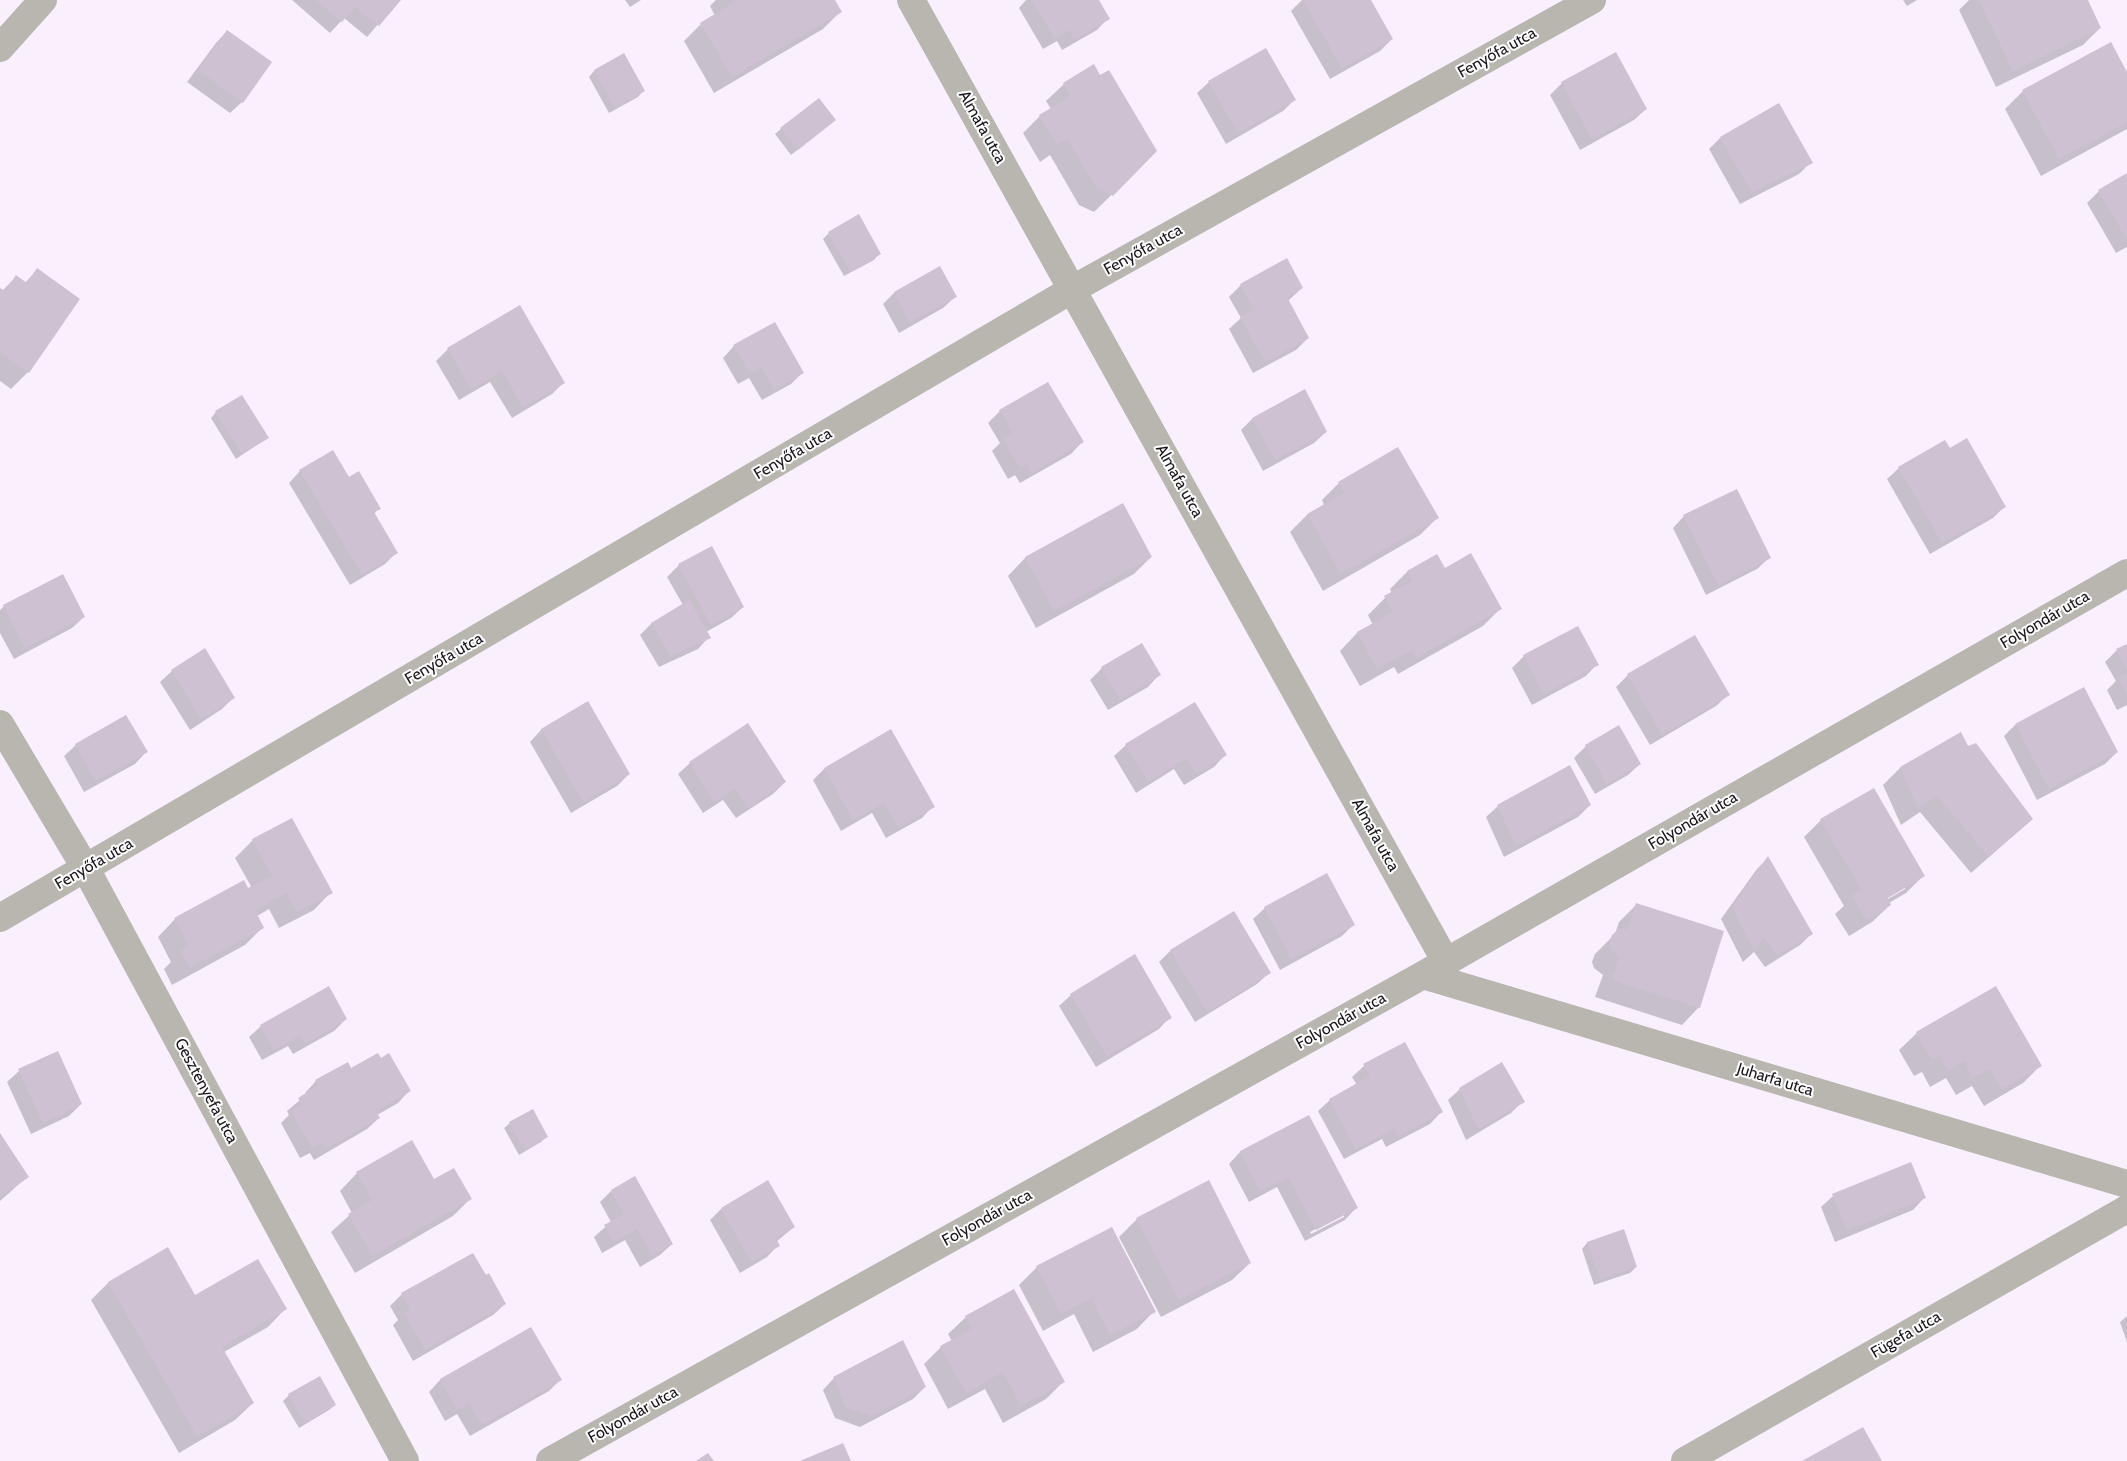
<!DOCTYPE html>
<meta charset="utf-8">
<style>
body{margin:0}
canvas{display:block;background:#f9effd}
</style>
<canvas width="2127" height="1461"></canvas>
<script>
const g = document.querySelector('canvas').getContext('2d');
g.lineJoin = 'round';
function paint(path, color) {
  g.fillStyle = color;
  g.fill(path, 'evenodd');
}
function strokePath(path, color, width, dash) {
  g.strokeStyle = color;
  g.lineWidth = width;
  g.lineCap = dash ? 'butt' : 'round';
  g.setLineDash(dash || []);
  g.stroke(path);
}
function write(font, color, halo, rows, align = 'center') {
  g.font = font + ' Cabin,sans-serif';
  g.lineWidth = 4;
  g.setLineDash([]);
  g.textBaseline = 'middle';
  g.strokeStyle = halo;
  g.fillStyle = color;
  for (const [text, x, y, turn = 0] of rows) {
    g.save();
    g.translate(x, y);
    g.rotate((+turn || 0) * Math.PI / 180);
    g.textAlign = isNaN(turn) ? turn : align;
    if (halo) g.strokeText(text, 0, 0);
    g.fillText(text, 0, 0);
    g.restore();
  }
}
paint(new Path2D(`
 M 292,0 L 399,0 L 367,37 L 344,18 L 330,33 Z
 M 625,0 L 641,0 L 630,7 Z
 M 716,0 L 833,0 L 840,12 L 823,29 L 714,93 L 684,41 L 701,24 L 715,16 L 710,6 Z
 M 1026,0 L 1098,0 L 1108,18 L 1097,30 L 1062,50 L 1057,41 L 1043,49 L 1019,8 Z
 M 1302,0 L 1370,0 L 1392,39 L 1380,51 L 1330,79 L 1291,11 Z
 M 1903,0 L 1917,0 L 1907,6 Z
 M 1969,0 L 2087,0 L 2100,28 L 2083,45 L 1996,87 L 1959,10 Z
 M 227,31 L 242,102 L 230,113 L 187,82 L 216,43 Z
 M 2110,44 L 2127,75 L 2127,129 L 2041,176 L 2005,109 L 2023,91 Z
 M 623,55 L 643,91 L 638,97 L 609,113 L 589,77 L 594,71 Z
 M 1209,82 L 1294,100 L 1283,111 L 1226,144 L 1197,93 Z
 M 1562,83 L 1646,109 L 1634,120 L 1580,150 L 1550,95 Z
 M 1064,84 L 1156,151 L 1094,212 L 1079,205 L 1050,155 L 1040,162 L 1023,133 L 1040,116 L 1051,109 L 1046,101 Z
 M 829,125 L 791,155 L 775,134 L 781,129 Z
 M 1720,138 L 1811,162 L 1799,174 L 1740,204 L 1709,149 Z
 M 2127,175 L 2127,247 L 2116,253 L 2087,203 L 2099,191 Z
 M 829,233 L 879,254 L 874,260 L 844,276 L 823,239 Z
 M 37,270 L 28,372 L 11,389 L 0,381 L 0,289 L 2,291 L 16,277 L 25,283 Z
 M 1241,285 L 1302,288 L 1288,301 L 1308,338 L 1296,350 L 1253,373 L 1229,329 L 1241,318 L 1229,297 Z
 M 894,293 L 955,297 L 943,308 L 899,333 L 883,304 Z
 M 520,307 L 563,383 L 552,394 L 512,418 L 490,382 L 459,400 L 436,361 L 448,349 Z
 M 734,346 L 802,373 L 791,384 L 762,400 L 749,378 L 738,384 L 723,358 Z
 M 1000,411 L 1082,442 L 1071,454 L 1020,483 L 1015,475 L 1008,479 L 992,451 L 1000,443 L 988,423 Z
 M 216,412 L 267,438 L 236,459 L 211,418 Z
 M 1252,419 L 1326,432 L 1314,443 L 1263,471 L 1241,430 Z
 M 1950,450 L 2005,506 L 1993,518 L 1930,554 L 1887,479 L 1899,468 Z
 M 300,471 L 349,479 L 379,508 L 374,514 L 396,553 L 385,564 L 350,585 L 289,483 Z
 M 1339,483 L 1437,518 L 1420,535 L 1323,591 L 1290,532 L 1307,515 L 1324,505 L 1322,500 Z
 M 1122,505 L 1151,557 L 1134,574 L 1036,628 L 1008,576 L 1025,558 Z
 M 1684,516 L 1769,558 L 1757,569 L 1706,595 L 1673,528 Z
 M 1437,556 L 1445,569 L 1501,608 L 1483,626 L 1398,674 L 1394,667 L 1360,686 L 1340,651 L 1357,633 L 1373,625 L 1368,615 L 1385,598 L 1392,593 L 1390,589 L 1407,572 Z
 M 679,565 L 743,607 L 731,618 L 706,632 L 709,637 L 698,649 L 659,667 L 640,635 L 651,624 L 683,605 L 667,577 Z
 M 4,606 L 84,617 L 72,628 L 14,659 L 0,633 L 0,610 Z
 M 1694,637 L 1728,695 L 1716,706 L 1650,745 L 1616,687 L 1628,675 Z
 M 2127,645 L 2127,705 L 2117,710 L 2107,690 L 2116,681 L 2105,662 L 2117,650 Z
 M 1524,656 L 1597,664 L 1586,676 L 1532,705 L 1512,668 Z
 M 1102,668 L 1159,675 L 1148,687 L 1108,710 L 1090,680 Z
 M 172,671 L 234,697 L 222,709 L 190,730 L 160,682 Z
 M 588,703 L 629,774 L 617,786 L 571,813 L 530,742 L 541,730 Z
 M 2015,725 L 2117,752 L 2105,764 L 2037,800 L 2004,736 Z
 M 76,745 L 146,752 L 135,764 L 84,792 L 64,756 Z
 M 1126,745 L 1225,755 L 1214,767 L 1184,785 L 1174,769 L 1136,793 L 1114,756 Z
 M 1586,746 L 1640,764 L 1628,775 L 1595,794 L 1574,758 Z
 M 1967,748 L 2032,819 L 1971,873 L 1920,812 L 1901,825 L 1883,785 L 1900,768 Z
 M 690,763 L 785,782 L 773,794 L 736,818 L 723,800 L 703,813 L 678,774 Z
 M 824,769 L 933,806 L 922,818 L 886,838 L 872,813 L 841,831 L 813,780 Z
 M 1590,805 L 1578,817 L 1504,857 L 1486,817 L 1498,806 Z
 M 1821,820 L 1923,876 L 1906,893 L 1889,903 L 1890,905 L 1872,922 L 1849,936 L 1835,914 L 1844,906 L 1804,837 ZM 1905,886 L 1905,889 L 1883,902 L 1882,900 Z
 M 253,840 L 331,892 L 314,910 L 279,928 L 269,909 L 257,916 L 262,928 L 245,945 L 172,985 L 164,969 L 171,962 L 158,937 L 175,919 L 252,888 L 235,858 Z
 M 1768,858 L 1811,934 L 1800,945 L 1765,967 L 1754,952 L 1743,962 L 1721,919 L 1757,869 Z
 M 1636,905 L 1699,1007 L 1682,1025 L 1595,997 L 1603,975 L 1594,968 L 1592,962 L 1595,954 L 1615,934 L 1619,922 Z
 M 1265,908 L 1353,925 L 1342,936 L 1280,970 L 1253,919 Z
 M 1170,951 L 1269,973 L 1257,984 L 1195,1022 L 1159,962 Z
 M 1071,995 L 1170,1017 L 1159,1029 L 1096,1067 L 1059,1006 Z
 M 346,1019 L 334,1031 L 293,1054 L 288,1046 L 262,1060 L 249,1037 L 261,1026 Z
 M 1917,1033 L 2040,1066 L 2023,1083 L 1984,1106 L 1972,1086 L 1956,1095 L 1946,1078 L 1930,1087 L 1922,1072 L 1914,1076 L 1899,1050 Z
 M 58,1053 L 81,1104 L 69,1116 L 31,1134 L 7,1082 L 19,1071 Z
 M 381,1060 L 409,1091 L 398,1103 L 377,1115 L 379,1118 L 367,1129 L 314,1160 L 310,1153 L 300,1158 L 281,1123 L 289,1115 L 287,1111 L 306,1095 L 305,1093 L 316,1081 Z
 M 1364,1066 L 1441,1112 L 1430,1124 L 1386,1147 L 1382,1139 L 1344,1159 L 1318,1111 L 1330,1100 L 1357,1085 L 1352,1077 Z
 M 1460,1089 L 1523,1101 L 1511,1113 L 1466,1140 L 1448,1100 Z
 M 1308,1116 L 1356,1208 L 1345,1220 L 1305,1241 L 1277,1187 L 1249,1202 L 1229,1164 L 1240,1152 ZM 1344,1214 L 1344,1217 L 1311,1234 L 1310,1232 Z
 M 510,1123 L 546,1137 L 541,1142 L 519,1155 L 504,1128 Z
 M 0,1136 L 27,1177 L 0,1201 Z
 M 1910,1163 L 1924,1198 L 1913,1210 L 1835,1242 L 1821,1207 L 1833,1196 Z
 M 357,1173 L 434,1181 L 470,1199 L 453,1216 L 355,1273 L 331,1232 L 352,1213 L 340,1191 Z
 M 611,1191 L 672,1244 L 660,1255 L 640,1267 L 625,1240 L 602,1253 L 594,1237 L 611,1222 L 600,1202 Z
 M 721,1209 L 794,1227 L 776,1242 L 778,1245 L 767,1257 L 740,1273 L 710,1220 Z
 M 1137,1219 L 1250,1263 L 1232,1280 L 1161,1317 L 1119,1237 Z
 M 1112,1228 L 1154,1311 L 1137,1329 L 1093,1352 L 1074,1314 L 1043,1331 L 1019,1285 L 1037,1267 Z
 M 1624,1231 L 1636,1267 L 1630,1273 L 1594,1285 L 1582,1249 L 1587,1243 Z
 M 167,1249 L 194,1297 L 285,1309 L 268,1327 L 224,1352 L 253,1403 L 235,1420 L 179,1453 L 91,1300 L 108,1283 Z
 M 402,1294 L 505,1304 L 493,1315 L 413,1361 L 393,1325 L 398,1320 L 390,1306 Z
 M 2127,1316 L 2127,1342 L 2120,1322 Z
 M 966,1317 L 1064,1381 L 1046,1399 L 1003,1423 L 985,1389 L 948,1409 L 924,1364 L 941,1347 L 952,1341 L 948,1334 Z
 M 531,1328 L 560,1380 L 549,1391 L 470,1436 L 457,1414 L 445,1421 L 429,1392 L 440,1380 Z
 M 320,1378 L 335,1405 L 329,1410 L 299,1428 L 283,1401 L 289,1395 Z
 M 834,1378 L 925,1387 L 913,1399 L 860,1427 L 835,1418 L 823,1390 Z`), '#0003');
paint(new Path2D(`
 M 316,0 L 401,0 L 379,26 L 355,7 L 342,22 Z
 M 733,0 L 835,0 L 842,12 L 732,77 L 700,23 L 735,2 Z
 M 1032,0 L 1099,0 L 1110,19 L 1074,40 L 1069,30 L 1055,39 Z
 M 1303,0 L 1371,0 L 1393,39 L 1342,68 Z
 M 1979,0 L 2088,0 L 2101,28 L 2013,71 Z
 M 227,30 L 272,62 L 243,103 L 198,70 Z
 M 2111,42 L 2127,72 L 2127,122 L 2059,159 L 2022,90 Z
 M 1266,48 L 1296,100 L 1238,133 L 1208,81 Z
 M 1616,52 L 1647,109 L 1592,139 L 1561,82 Z
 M 624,53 L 645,91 L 615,108 L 594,70 Z
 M 1094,64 L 1100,75 L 1109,70 L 1157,151 L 1113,196 L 1096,187 L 1067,139 L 1058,145 L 1039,115 L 1071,96 L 1063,83 Z
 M 819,98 L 836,120 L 798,150 L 780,128 Z
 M 1779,103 L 1813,163 L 1752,193 L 1720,137 Z
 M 2127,173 L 2127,240 L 2098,190 Z
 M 859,214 L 881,254 L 850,272 L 828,232 Z
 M 1287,258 L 1303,288 L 1287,297 L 1309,338 L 1265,362 L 1240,317 L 1254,310 L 1240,284 Z
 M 940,266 L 957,297 L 910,322 L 894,292 Z
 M 37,268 L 80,299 L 29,373 L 0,352 L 0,288 L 5,291 L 16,275 L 27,283 Z
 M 520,305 L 565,383 L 523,407 L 502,371 L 471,389 L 447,348 Z
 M 775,322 L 804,373 L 774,390 L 761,367 L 750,374 L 733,345 Z
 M 1048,382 L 1084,442 L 1032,473 L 1027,464 L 1020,468 L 1003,439 L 1013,433 L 999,410 Z
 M 1305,389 L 1327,432 L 1275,460 L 1252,418 Z
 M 242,395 L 269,438 L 242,454 L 215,411 Z
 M 1967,438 L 2006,507 L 1942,543 L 1898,467 L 1945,440 L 1950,448 Z
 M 1398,447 L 1439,518 L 1341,574 L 1307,514 L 1344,493 L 1338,482 Z
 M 333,450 L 349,477 L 359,471 L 381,509 L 374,512 L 398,553 L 362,575 L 299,470 Z
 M 1737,489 L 1771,558 L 1718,585 L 1683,515 Z
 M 1123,503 L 1152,557 L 1054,611 L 1025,557 Z
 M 712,546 L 744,607 L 711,625 L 678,564 Z
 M 1471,553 L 1502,609 L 1416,658 L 1412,650 L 1377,669 L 1357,632 L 1393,612 L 1384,596 L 1412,581 L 1407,571 L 1437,554 L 1445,568 Z
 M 63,574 L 85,617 L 25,648 L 3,605 Z
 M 689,600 L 711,638 L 671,656 L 651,623 Z
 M 1578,626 L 1599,665 L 1544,694 L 1523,655 Z
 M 1695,635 L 1730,695 L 1662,735 L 1627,674 Z
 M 1142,643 L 1161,675 L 1120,700 L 1101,667 Z
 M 2127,644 L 2127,670 L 2116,649 Z
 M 205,648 L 235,698 L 201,719 L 171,670 Z
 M 2127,673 L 2127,695 L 2118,678 Z
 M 2084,687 L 2118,752 L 2049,789 L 2015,724 Z
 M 588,701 L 630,774 L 583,802 L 541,729 Z
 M 1195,702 L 1227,755 L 1196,774 L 1186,759 L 1148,782 L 1125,744 Z
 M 126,715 L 148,752 L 96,781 L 75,744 Z
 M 748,723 L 786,782 L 748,808 L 735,789 L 715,802 L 689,762 Z
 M 1619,725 L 1641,764 L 1607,784 L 1585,745 Z
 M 891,729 L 935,807 L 898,828 L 884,803 L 853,820 L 824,768 Z
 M 1961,732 L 1968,746 L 1976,743 L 2033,819 L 1989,857 L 1937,796 L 1918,808 L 1900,767 Z
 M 1570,765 L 1591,805 L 1516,846 L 1497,805 Z
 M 1874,788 L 1925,876 L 1888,898 L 1891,905 L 1866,920 L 1852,896 L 1862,890 L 1820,819 Z
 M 292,818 L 333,893 L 297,912 L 287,893 L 255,910 L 264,928 L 190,968 L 181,951 L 189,946 L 174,918 L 244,880 L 248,888 L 272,876 L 252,839 Z
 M 1768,856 L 1813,934 L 1777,956 L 1763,937 L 1755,952 L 1732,907 Z
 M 1327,873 L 1355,925 L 1291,959 L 1264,907 Z
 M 1636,903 L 1724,931 L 1700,1008 L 1612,980 L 1619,957 L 1611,950 L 1609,944 L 1612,935 L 1620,928 L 1627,930 Z
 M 1234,911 L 1271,973 L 1207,1012 L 1170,950 Z
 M 1135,954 L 1172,1018 L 1107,1056 L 1070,994 Z
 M 329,986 L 347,1019 L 305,1044 L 300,1035 L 274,1050 L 260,1025 Z
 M 1996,986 L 2042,1066 L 2002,1089 L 1990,1069 L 1973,1078 L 1964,1061 L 1948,1071 L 1939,1056 L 1932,1060 L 1916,1032 Z
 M 1405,1042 L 1443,1112 L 1398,1136 L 1394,1128 L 1356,1149 L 1329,1099 L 1370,1076 L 1363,1064 Z
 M 58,1051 L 82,1104 L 43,1123 L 18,1069 Z
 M 378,1053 L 381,1058 L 389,1053 L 411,1091 L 376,1111 L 380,1118 L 326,1149 L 322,1142 L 312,1148 L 291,1111 L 302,1105 L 298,1098 L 318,1086 L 315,1080 L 348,1062 L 351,1068 Z
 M 1502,1062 L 1525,1102 L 1478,1129 L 1459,1088 Z
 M 533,1109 L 548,1137 L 525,1150 L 509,1122 Z
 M 1309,1115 L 1358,1208 L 1316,1230 L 1289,1177 L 1260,1191 L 1240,1151 Z
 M 0,1133 L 29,1177 L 0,1197 Z
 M 412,1140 L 434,1179 L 454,1168 L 472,1199 L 372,1256 L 348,1214 L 372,1200 L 356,1172 Z
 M 1911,1162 L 1926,1198 L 1847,1231 L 1832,1194 Z
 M 635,1176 L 673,1244 L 652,1256 L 637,1229 L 614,1242 L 604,1225 L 624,1214 L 611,1190 Z
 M 768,1180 L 795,1227 L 776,1238 L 780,1246 L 751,1262 L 721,1208 Z
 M 1209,1180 L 1251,1263 L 1179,1300 L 1136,1218 Z
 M 1112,1227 L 1156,1312 L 1110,1335 L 1091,1298 L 1061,1314 L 1036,1266 Z
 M 1624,1229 L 1637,1267 L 1600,1280 L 1587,1242 Z
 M 168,1247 L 195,1295 L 258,1259 L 287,1309 L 222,1347 L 254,1403 L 197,1437 L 108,1282 Z
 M 473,1253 L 486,1275 L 489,1273 L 506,1304 L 425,1350 L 404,1312 L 410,1309 L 401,1293 Z
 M 1014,1289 L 1065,1382 L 1021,1406 L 1003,1372 L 966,1393 L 940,1346 L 972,1329 L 965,1316 Z
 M 531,1327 L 562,1380 L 482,1425 L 469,1403 L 457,1410 L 440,1379 Z
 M 903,1340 L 926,1387 L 872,1416 L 846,1407 L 833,1377 Z
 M 320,1376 L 336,1405 L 305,1423 L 288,1394 Z
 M 1863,1427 L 1882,1461 L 1802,1461 Z
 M 843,1443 L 851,1461 L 800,1461 Z
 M 708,1453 L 714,1461 L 696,1461 Z`), '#cdc1d2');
strokePath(new Path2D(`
 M 911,0 L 1446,962
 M 0,48 L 43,0
 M 0,724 L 86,869 L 405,1461
 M 0,918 L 1073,289 L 1592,0
 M 1423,975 L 2127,1184
 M 550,1461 L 1423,975 L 2127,573
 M 1685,1461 L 2127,1209`), '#b8b6ae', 28);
write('16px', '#161218', '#fff', [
 ["Fenyőfa utca",1497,53,-29],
 ["Almafa utca",982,127,61],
 ["Fenyőfa utca",1143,250,-29],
 ["Fenyőfa utca",793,454,-30],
 ["Almafa utca",1179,481,61],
 ["Folyondár utca",2045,620,-30],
 ["Fenyőfa utca",444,659,-30],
 ["Folyondár utca",1693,821,-30],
 ["Almafa utca",1375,835,61],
 ["Fenyőfa utca",94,864,-30],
 ["Folyondár utca",1341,1021,-29],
 ["Juharfa utca",1775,1080,17],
 ["Gesztenyefa utca",206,1091,62],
 ["Folyondár utca",987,1218,-29],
 ["Fügefa utca",1906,1335,-30],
 ["Folyondár utca",633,1415,-29]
]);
</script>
